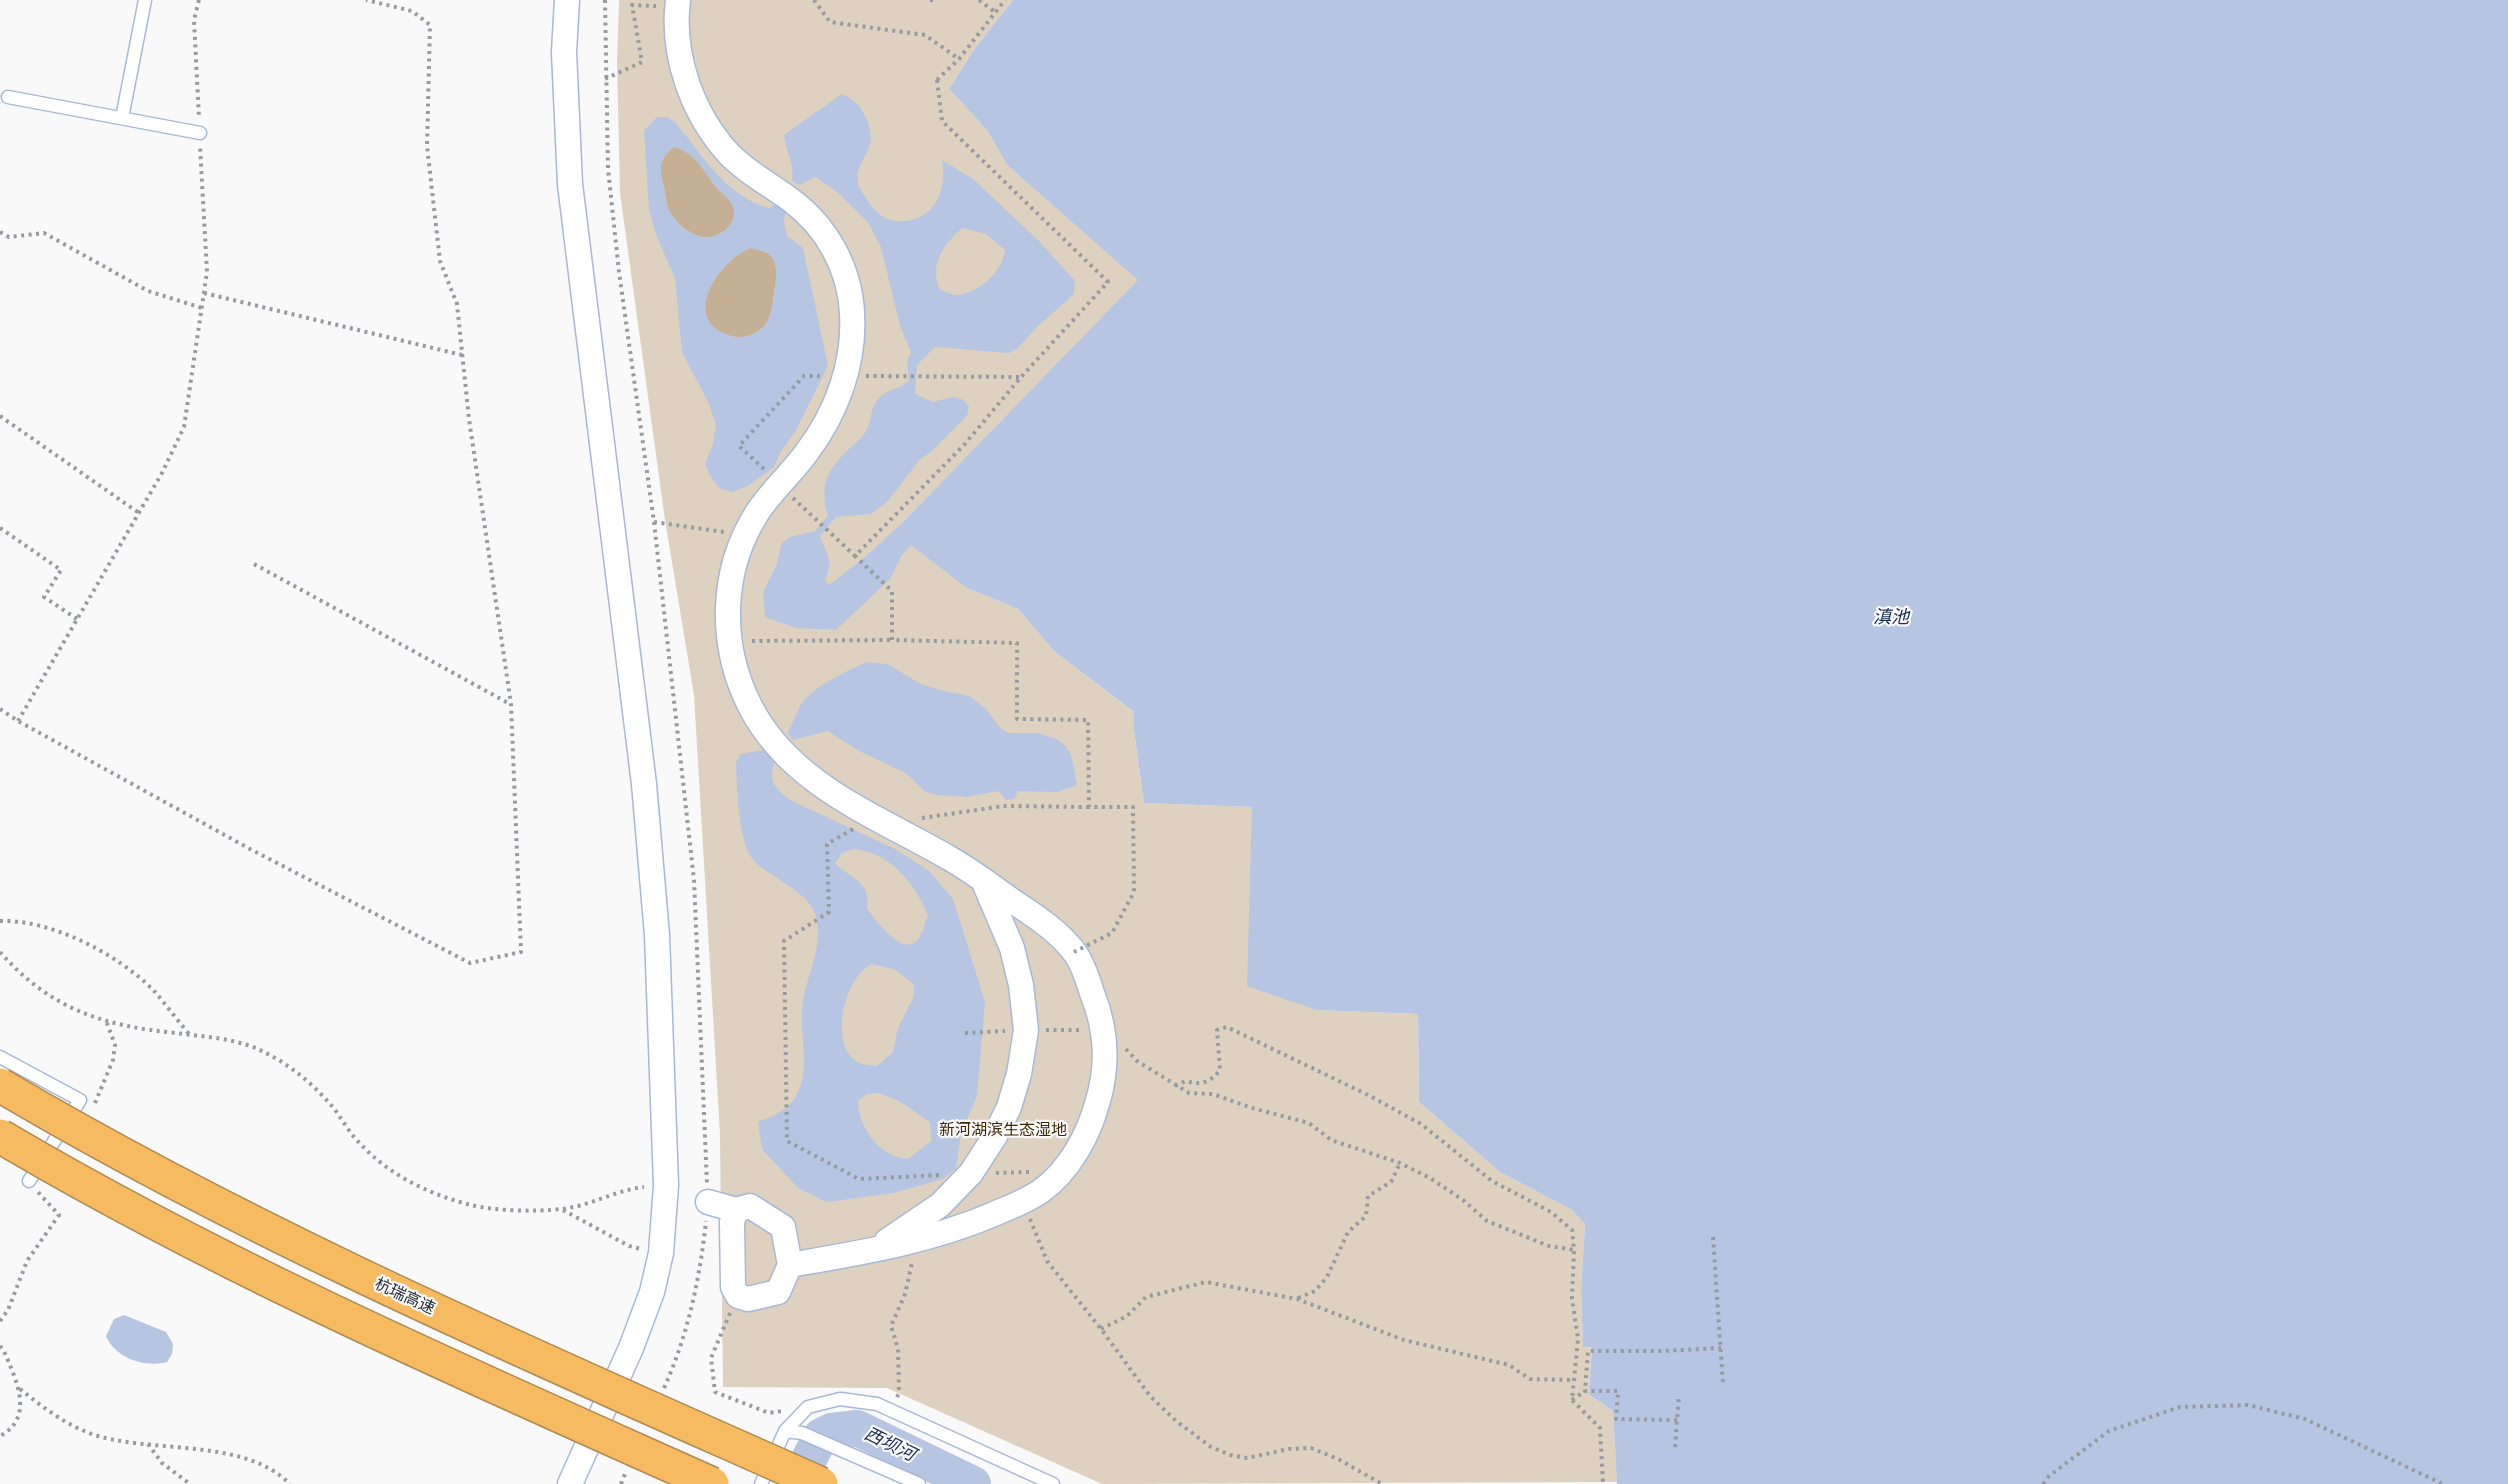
<!DOCTYPE html>
<meta charset="utf-8">
<style>
body{margin:0}
canvas{display:block;background:#f9f9f9}
</style>
<canvas width="2508" height="1484"></canvas>
<script>
const g = document.querySelector('canvas').getContext('2d');
g.lineJoin = 'round';
function paint(path, color) {
  g.fillStyle = color;
  g.fill(path, 'evenodd');
}
function strokePath(path, color, width, dash) {
  g.strokeStyle = color;
  g.lineWidth = width;
  g.lineCap = dash ? 'butt' : 'round';
  g.setLineDash(dash || []);
  g.stroke(path);
}
function write(font, color, halo, rows, align = 'center') {
  g.font = font + ' Commissioner,"Noto Sans SC",sans-serif';
  g.lineWidth = 4.5;
  g.setLineDash([]);
  g.textBaseline = 'middle';
  g.strokeStyle = halo;
  g.fillStyle = color;
  for (const [text, x, y, turn = 0] of rows) {
    g.save();
    g.translate(x, y);
    g.rotate((+turn || 0) * Math.PI / 180);
    g.textAlign = isNaN(turn) ? turn : align;
    if (halo) g.strokeText(text, 0, 0);
    g.fillText(text, 0, 0);
    g.restore();
  }
}
paint(new Path2D(`
 M 619,0 L 1013,0 L 975,48 L 949,89 L 987,130 L 1007,165 L 1139,280 L 899,526 L 967,588 L 1018,609 L 1054,651 L 1135,713 L 1134,731 L 1144,803 L 1252,807 L 1316,1010 L 1418,1014 L 1419,1102 L 1500,1172 L 1572,1210 L 1585,1224 L 1581,1289 L 1583,1346 L 1592,1347 L 1589,1395 L 1613,1411 L 1617,1482 L 1102,1484 L 887,1388 L 723,1387 L 720,1134 L 694,695 L 665,520 L 620,193 L 617,61 Z`), '#dfd1bf');
paint(new Path2D(`
 M 674,147 C 696,154 700,165 713,183 C 718,191 727,196 732,204 C 740,220 725,235 710,237 C 695,239 679,226 671,214 C 666,208 666,196 664,188 C 660,169 657,160 674,147 Z
 M 751,248 C 759,250 767,251 772,257 C 779,267 776,282 774,293 C 773,300 772,308 770,316 C 764,334 742,342 725,334 C 681,316 720,259 751,248 Z`), '#c5b095');
paint(new Path2D(`
 M 1013,0 L 2508,0 L 2508,1484 L 1617,1484 L 1613,1411 L 1589,1395 L 1592,1347 L 1583,1347 L 1581,1289 L 1585,1224 L 1572,1210 L 1500,1172 L 1419,1102 L 1418,1014 L 1316,1010 L 1247,986 L 1252,807 L 1144,803 L 1134,731 L 1134,712 L 1054,651 L 1018,609 L 967,588 L 911,545 L 902,555 L 890,579 L 836,630 L 796,628 L 765,617 L 763,592 L 776,566 L 782,543 L 790,537 L 815,531 L 828,516 C 820,486 825,472 848,450 C 853,445 861,439 865,433 C 873,421 868,409 881,396 C 889,389 901,388 909,381 L 907,361 L 911,352 L 900,326 L 881,247 L 868,222 L 836,191 L 815,177 L 799,185 L 792,181 C 795,163 786,153 784,135 L 842,94 C 855,101 860,104 866,118 C 882,152 853,158 858,183 C 860,191 868,200 872,207 C 889,229 924,225 937,200 C 944,187 944,174 942,160 L 973,179 L 1040,242 L 1075,281 L 1074,294 L 1037,327 L 1017,349 L 1009,353 L 935,347 L 917,365 L 915,394 L 933,402 L 952,397 L 962,399 L 969,406 L 967,416 L 931,452 L 920,459 L 888,501 L 871,514 L 836,517 L 820,536 L 830,562 L 825,581 L 829,585 L 865,557 L 899,526 L 1138,280 L 1007,165 L 987,130 L 949,89 L 975,48 ZM 962,228 L 986,234 L 1005,250 C 1002,271 983,289 963,294 C 955,297 946,292 939,289 C 930,262 943,246 962,228 Z
 M 657,117 L 667,117 L 676,123 C 701,154 728,198 769,208 L 781,202 L 786,205 L 784,221 L 787,236 L 803,248 L 828,366 L 795,432 L 781,451 L 774,467 L 748,486 L 733,492 L 721,489 L 711,478 L 705,464 L 713,443 L 716,425 L 709,404 L 682,352 L 675,278 L 657,237 L 649,210 L 644,131 ZM 674,147 C 696,154 700,165 713,183 C 718,191 727,196 732,204 C 740,220 725,235 710,237 C 695,239 679,226 671,214 C 666,208 666,196 664,188 C 660,169 657,160 674,147 ZM 751,248 C 758,250 767,251 772,257 C 779,267 776,282 774,293 C 773,300 772,308 770,315 C 764,334 742,342 725,334 C 681,316 720,259 751,248 Z
 M 868,662 L 887,664 L 921,684 L 940,690 L 969,696 L 985,708 L 1001,729 L 1009,733 L 1038,733 L 1056,739 L 1065,745 L 1071,754 L 1077,785 L 1058,792 L 1018,791 L 1014,799 L 1006,800 L 998,791 L 967,797 L 936,795 L 924,791 L 906,773 L 859,751 L 828,731 L 793,740 L 788,733 C 792,724 796,715 800,706 C 812,687 847,670 868,662 Z
 M 770,749 L 776,755 C 769,780 770,784 790,800 L 895,849 L 928,870 L 953,899 L 985,1002 L 977,1096 L 961,1133 L 956,1168 L 943,1179 L 894,1193 L 826,1202 L 798,1188 L 762,1149 L 758,1122 C 769,1118 786,1111 793,1101 C 812,1074 800,1042 802,1012 C 803,978 826,949 815,914 C 809,892 768,876 754,861 C 738,844 737,786 736,763 L 740,754 ZM 853,849 C 890,852 914,883 928,915 C 925,922 923,931 919,938 C 903,960 876,920 867,909 C 871,880 851,880 835,863 L 842,853 ZM 871,964 L 894,969 L 914,984 L 914,996 L 898,1028 L 893,1052 L 877,1066 C 869,1065 861,1065 855,1060 C 829,1040 845,978 871,964 ZM 879,1093 L 901,1102 L 930,1122 L 931,1141 L 908,1159 C 879,1156 859,1129 858,1101 L 867,1094 Z
 M 124,1315 L 166,1332 L 173,1344 L 172,1354 L 167,1362 C 145,1368 115,1358 106,1336 L 114,1319 Z`), '#b5c5e2');
strokePath(new Path2D(`
 M 796,1484 L 821,1436 L 831,1431 L 857,1428 L 973,1484`), '#b5c5e2', 36);
const lane = new Path2D(`
 M 8,97 L 200,133
 M 122,118 L 145,0
 M 0,1057 L 80,1100 L 29,1181
 M 785,1431 L 802,1433 L 919,1484
 M 761,1484 L 785,1431 L 808,1407 L 840,1399 L 877,1404 L 1053,1484`);
const street = new Path2D(`
 M 567,0 L 564,52 L 570,184 L 644,784 L 657,935 L 666,1185 L 661,1253 L 652,1292 L 631,1348 L 570,1484
 M 678,0 C 671,54 692,114 729,154 C 747,173 771,185 792,201 C 827,227 850,269 852,313 C 855,363 837,412 807,452 C 792,473 771,491 757,513 C 720,571 719,645 750,706 C 790,785 877,816 949,858 C 972,871 993,887 1014,902 C 1035,916 1060,932 1075,953 C 1083,964 1088,980 1092,993 C 1107,1030 1109,1065 1097,1104 C 1088,1136 1069,1171 1041,1191 C 1027,1201 1010,1207 994,1214 C 929,1242 859,1253 790,1265
 M 708,1202 L 736,1210
 M 750,1206 L 783,1227 L 790,1265 L 778,1292 L 748,1299 L 738,1296 L 733,1287 L 732,1222 L 736,1210 Z
 M 887,1241 L 940,1205 L 971,1173 L 995,1136 L 1009,1107 L 1019,1074 L 1026,1030 L 1021,985 L 1012,948 L 983,880`);
strokePath(lane, '#a7b9d7', 15);
strokePath(street, '#a7b9d7', 27);
strokePath(new Path2D(`
 M 199,0 L 194,20 L 199,118
 M 605,0 L 608,169 L 619,272 L 654,522 L 694,880 L 707,1184
 M 814,0 L 830,22 L 925,35 L 959,59
 M 930,0 L 936,0
 M 979,0 L 995,12
 M 605,79 L 642,62 L 632,5 L 656,6
 M 937,80 L 959,59 L 1005,0
 M 0,232 L 9,237 L 44,233 L 148,291 L 202,308
 M 204,293 L 462,355
 M 866,376 L 1021,377
 M 0,416 L 139,513
 M 764,469 L 739,446 L 804,376 L 822,376
 M 793,498 L 855,556
 M 654,522 L 724,532
 M 0,528 L 61,570 L 44,597 L 77,619
 M 254,564 L 510,704
 M 752,641 L 892,640
 M 0,709 L 18,721 L 250,849 L 470,963 L 521,952 L 511,704 L 469,419 L 457,304 L 440,261 L 427,146 L 430,25 L 412,11 L 366,0
 M 18,721 L 162,473 L 184,427 L 207,272 L 200,146
 M 922,818 L 1004,806 L 1089,807
 M 853,829 L 827,844 L 829,912 L 784,941 L 787,1141 L 859,1179 L 941,1175
 M 0,921 C 51,919 120,955 155,992 C 167,1006 178,1021 190,1035
 M 0,952 C 50,1009 103,1026 176,1033 C 205,1037 237,1038 264,1052 C 289,1064 313,1084 331,1105 C 340,1115 346,1128 355,1138 C 385,1173 427,1194 471,1205 C 495,1211 536,1212 561,1209 C 590,1206 616,1190 644,1187
 M 1046,1030 L 1083,1030
 M 965,1033 L 1005,1031
 M 1126,1049 L 1137,1061 L 1189,1093 L 1213,1094 L 1252,1108 L 1309,1123 L 1331,1140 L 1400,1163 L 1430,1178 L 1463,1200 L 1487,1221 L 1549,1246 L 1574,1250
 M 1175,1086 L 1186,1081 C 1201,1086 1211,1082 1220,1070 L 1217,1030 L 1227,1027 L 1370,1096 L 1421,1124 L 1492,1181 L 1551,1212 L 1572,1230 L 1574,1250 L 1572,1298 L 1578,1339 L 1572,1400 L 1600,1428 L 1603,1484
 M 95,1103 L 113,1060 L 115,1045 L 107,1023
 M 996,1173 L 1031,1172
 M 563,1210 L 629,1246 L 641,1249
 M 1030,1219 L 1047,1261 L 1101,1329 L 1150,1396 L 1176,1421 L 1211,1447 L 1230,1455 L 1247,1458 L 1289,1449 L 1311,1448 L 1338,1459 L 1382,1484
 M 1713,1237 L 1723,1385
 M 1298,1298 L 1315,1291 L 1327,1277 L 1348,1232 L 1366,1216 L 1368,1196 L 1391,1182 L 1400,1163
 M 730,1313 L 711,1358 L 715,1392 L 769,1413 L 782,1411
 M 0,1321 L 8,1310 L 27,1261 L 59,1215 L 37,1191
 M 1101,1329 L 1127,1316 L 1146,1297 L 1206,1282 L 1297,1299 L 1404,1340 L 1509,1365 L 1530,1379 L 1574,1380
 M 0,1346 L 4,1351 C 15,1378 36,1417 0,1436
 M 664,1388 C 688,1335 700,1278 706,1221
 M 20,1389 C 41,1406 63,1423 89,1433 C 148,1455 242,1436 290,1484
 M 897,1397 L 899,1393 L 898,1349 L 891,1326 L 905,1294 L 912,1263
 M 1572,1400 L 1585,1391
 M 1677,1420 L 1616,1419 L 1618,1391 L 1585,1391 L 1588,1351 L 1662,1351 L 1721,1348
 M 148,1444 L 162,1463 L 190,1484
 M 1675,1447 L 1679,1396
 M 621,1484 L 625,1474
 M 2043,1484 L 2049,1476 L 2109,1431 L 2180,1407 L 2248,1405 L 2305,1419 L 2443,1484`), '#979ba0', 4, [3, 4.5]);
strokePath(lane, '#fff', 12);
strokePath(street, '#fff', 24);
const highwayBridge = new Path2D(`
 M 0,1085 C 262,1240 543,1360 821,1484
 M 0,1136 C 228,1271 471,1376 712,1484`);
strokePath(highwayBridge, '#ae8953', 36, []);
strokePath(new Path2D(`
 M 937,80 L 942,121 L 1108,282 L 1021,377 L 964,445 L 855,556 L 892,591 L 892,640 L 1017,643 L 1017,719 L 1088,720 L 1089,807 L 1133,807 L 1134,892 L 1112,933 L 1074,952`), '#979ba0', 4, [3, 4.5]);
strokePath(highwayBridge, '#f6ba60', 33);
write('16px', '#3f2904', '#f9f9f9', [
 ["新河湖滨生态湿地",1003,1130]
]);
write('16px', '#272e3a', '#f9f9f9', [
 ["杭瑞高速",405,1296,25]
]);
write('italic 18px', '#172b51', '#f9f9f9', [
 ["滇池",1891,617],
 ["西坝河",890,1444,26]
]);
</script>
